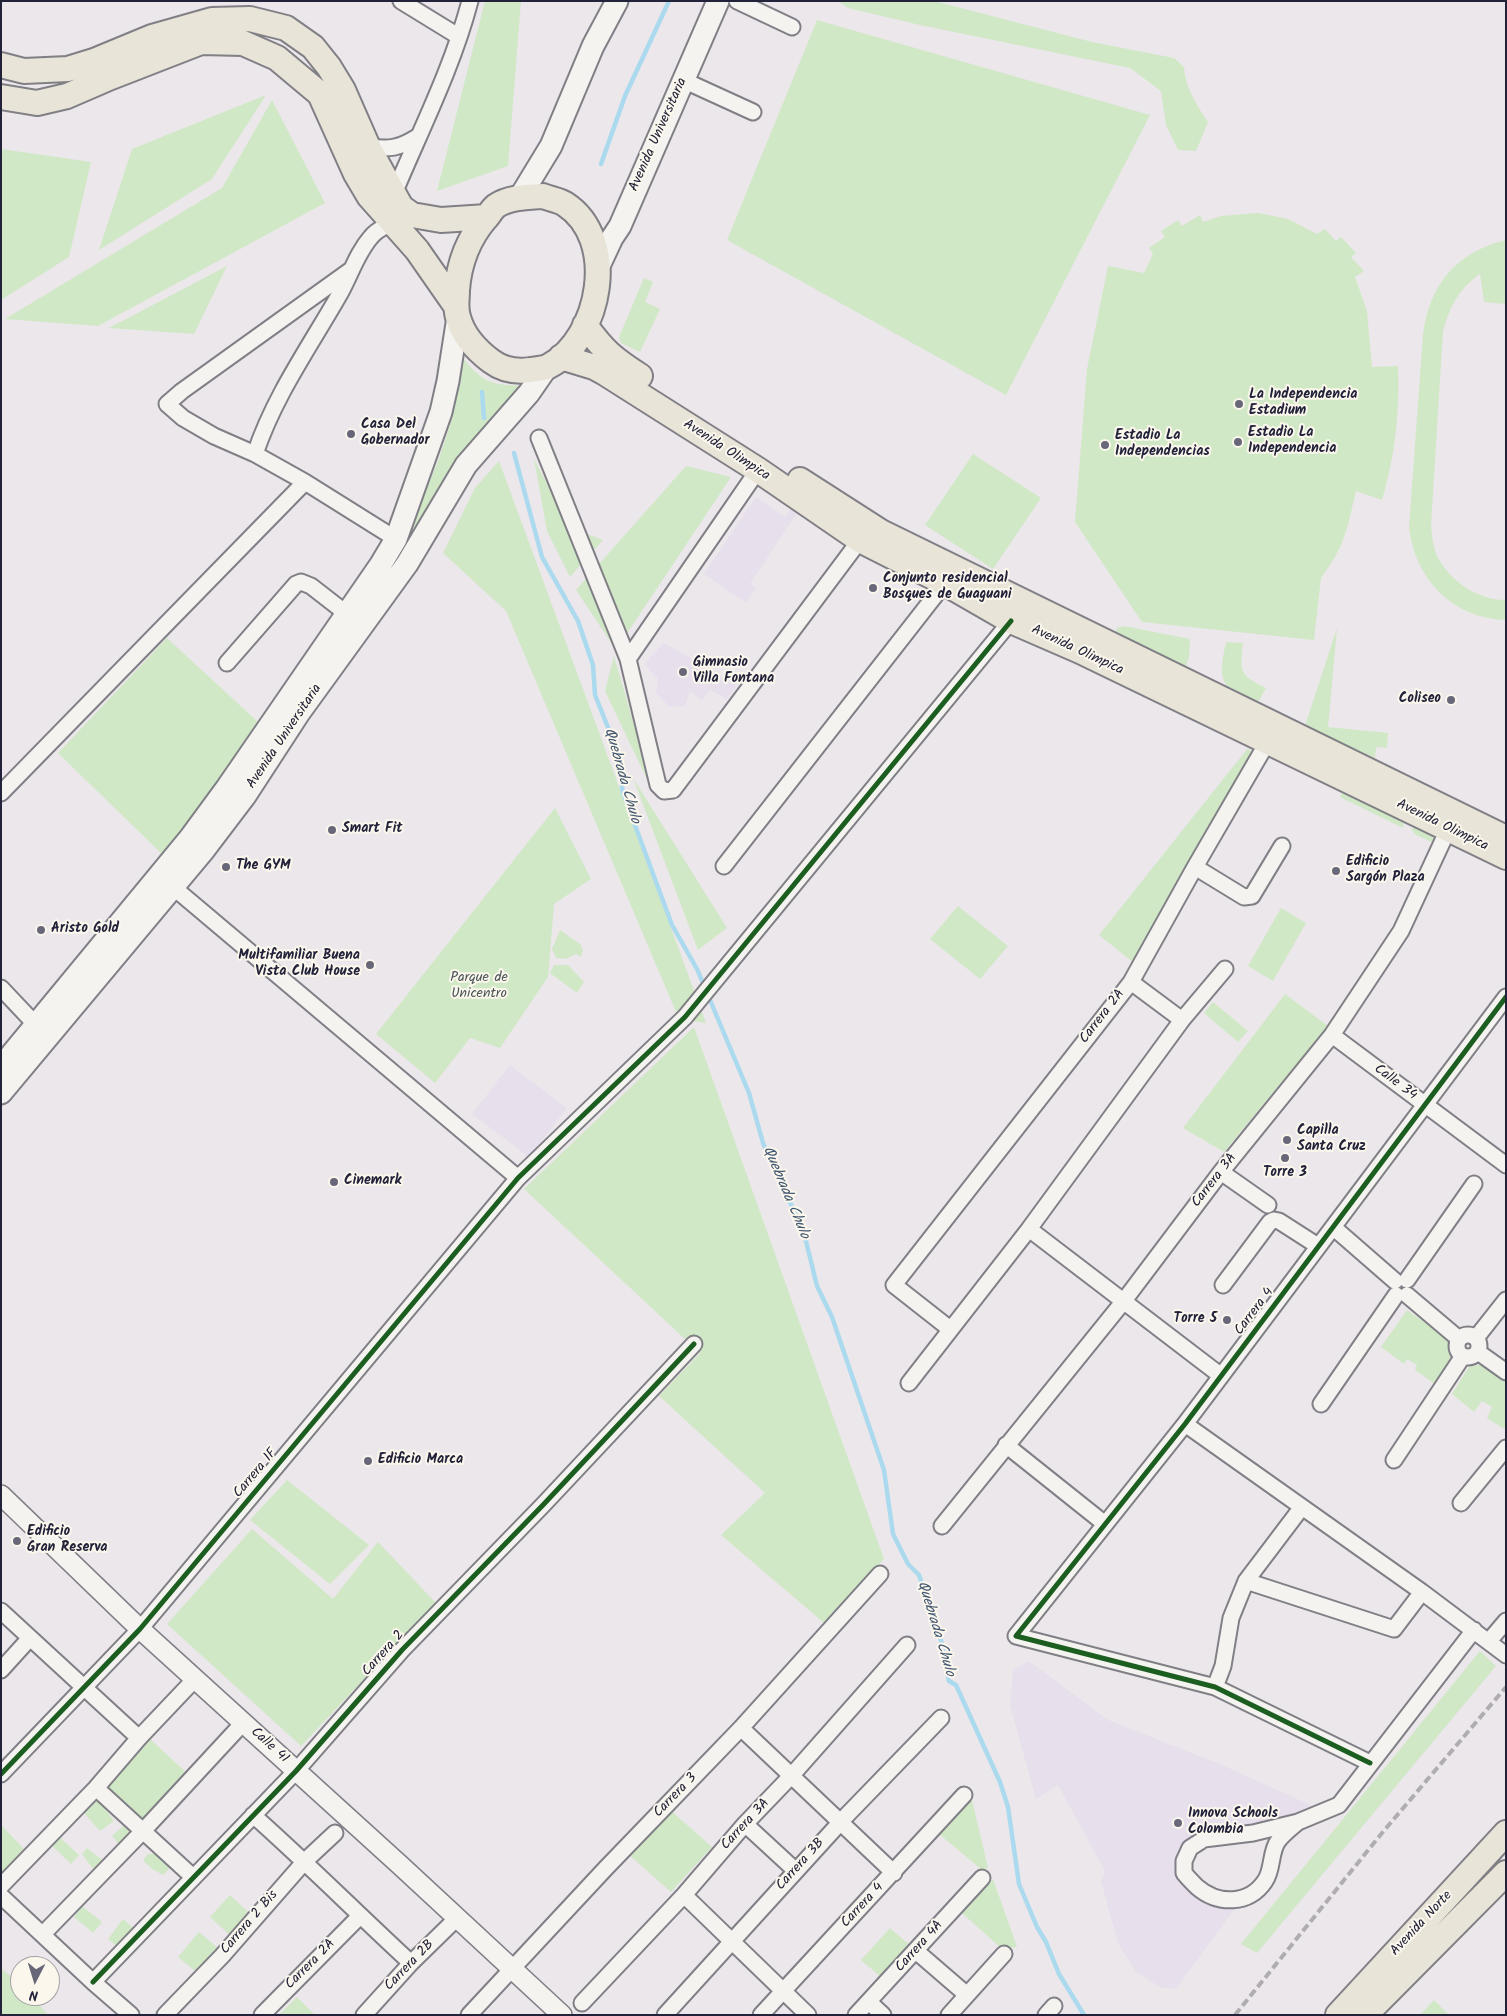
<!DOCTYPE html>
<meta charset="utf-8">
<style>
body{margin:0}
#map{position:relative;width:1507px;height:2016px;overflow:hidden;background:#ebe7eb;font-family:Kalam,sans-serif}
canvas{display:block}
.frame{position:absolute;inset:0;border:2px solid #22223b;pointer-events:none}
.north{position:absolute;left:10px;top:1956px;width:50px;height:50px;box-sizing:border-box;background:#fbf7ec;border:1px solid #a4a2a5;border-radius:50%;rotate:185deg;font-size:14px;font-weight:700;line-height:20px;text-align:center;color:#22223b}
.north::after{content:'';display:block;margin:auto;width:18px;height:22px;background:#686779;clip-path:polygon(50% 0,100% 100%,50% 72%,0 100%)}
</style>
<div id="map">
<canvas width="1507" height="2016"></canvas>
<div class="frame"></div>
<div class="north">N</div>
</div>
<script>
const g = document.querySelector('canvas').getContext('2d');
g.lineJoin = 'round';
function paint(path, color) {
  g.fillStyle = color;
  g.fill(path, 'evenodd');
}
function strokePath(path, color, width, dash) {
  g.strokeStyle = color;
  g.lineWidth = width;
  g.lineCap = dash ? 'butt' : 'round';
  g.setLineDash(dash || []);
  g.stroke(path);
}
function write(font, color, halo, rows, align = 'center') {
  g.font = font + ' Kalam,sans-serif';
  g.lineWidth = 4;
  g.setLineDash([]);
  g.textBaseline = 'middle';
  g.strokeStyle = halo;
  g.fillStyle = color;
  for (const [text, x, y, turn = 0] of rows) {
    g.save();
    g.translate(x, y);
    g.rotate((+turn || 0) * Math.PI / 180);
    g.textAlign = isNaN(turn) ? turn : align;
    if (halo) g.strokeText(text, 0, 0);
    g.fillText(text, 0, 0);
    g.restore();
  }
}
paint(new Path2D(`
 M 756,497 L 785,517 L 791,509 L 797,513 L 750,584 L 756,588 L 746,603 L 704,574 Z
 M 664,643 L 737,685 L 727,699 L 710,690 L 702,701 L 690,691 L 685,706 L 670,707 L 656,693 L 658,679 L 644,664 Z
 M 510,1065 L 567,1108 L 529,1157 L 472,1114 Z
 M 1029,1661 L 1108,1720 L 1222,1765 L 1317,1808 L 1252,1830 L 1209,1834 L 1180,1876 L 1238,1904 L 1176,1989 L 1160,1987 L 1135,1971 L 1118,1943 L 1101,1881 L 1105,1871 L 1058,1785 L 1036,1799 L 1010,1705 L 1013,1670 Z`), '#e7dfec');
paint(new Path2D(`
 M 485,1 L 521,1 L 508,166 L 437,191 Z
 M 838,1 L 934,1 L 1092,42 L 1174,58 L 1184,67 C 1185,87 1197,106 1208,122 L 1196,151 L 1178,150 L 1166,125 L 1161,91 L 1130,68 L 920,25 L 848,8 Z
 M 817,20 L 1150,115 L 1006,395 L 727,240 Z
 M 266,95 L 212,179 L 99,250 L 132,149 Z
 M 272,100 L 325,203 L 98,326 L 5,319 L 222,188 Z
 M 1,149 L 91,162 L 69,257 L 1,300 Z
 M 1258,213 L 1288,219 L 1317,234 L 1325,229 L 1336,241 L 1341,237 L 1356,253 L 1351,257 L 1364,271 L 1355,277 L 1367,311 L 1372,367 L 1398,366 C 1400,413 1395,456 1382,500 L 1356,491 L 1348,525 L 1342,543 L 1335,557 L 1321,578 L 1314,640 L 1142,622 L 1075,522 L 1087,369 L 1108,266 L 1144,273 L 1153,254 L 1149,248 L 1165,237 L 1161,231 L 1178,220 L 1182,226 L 1200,215 L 1203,222 L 1221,216 Z
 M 1506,240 L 1506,304 L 1484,302 L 1480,274 C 1459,289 1450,306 1443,331 L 1431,525 C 1432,535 1433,546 1437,556 C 1450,581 1477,600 1506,600 L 1506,620 C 1452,618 1415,579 1409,527 L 1423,335 C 1429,285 1456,252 1506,240 Z
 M 227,266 L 194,334 L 109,328 Z
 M 644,278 L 653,282 L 645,302 L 660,309 L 640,352 L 621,343 L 619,337 Z
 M 462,357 C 484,384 492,385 526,386 L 462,452 L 425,529 L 417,534 L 412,531 L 412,523 L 439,459 L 452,418 Z
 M 973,454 L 1041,498 L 993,569 L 925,525 Z
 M 534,459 L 571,528 L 603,540 L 570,577 L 547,531 Z
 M 499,461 L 706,1023 L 679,1019 L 506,611 L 443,553 L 475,488 Z
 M 686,466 L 731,477 L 616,650 L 576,590 Z
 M 1124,626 L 1190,639 L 1189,657 L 1184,673 L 1115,635 L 1117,628 Z
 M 1337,628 L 1328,727 L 1388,733 L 1387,748 L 1376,747 L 1375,758 L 1305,726 Z
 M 167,638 L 258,722 L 202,806 L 164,856 L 58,753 Z
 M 1226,642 L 1243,643 C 1240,672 1239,675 1266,688 L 1256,706 C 1221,686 1217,683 1226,642 Z
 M 614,656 L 654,794 L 605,691 Z
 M 1248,748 L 1253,754 L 1139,967 L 1099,935 Z
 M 633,778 L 727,928 L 698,950 Z
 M 1346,786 L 1405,815 L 1403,828 L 1340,797 Z
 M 555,808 L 591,879 L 554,904 L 548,977 L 500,1048 L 470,1038 L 435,1083 L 376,1034 Z
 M 1414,820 L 1440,833 L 1434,843 L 1416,835 L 1412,830 Z
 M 958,906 L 1008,946 L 980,979 L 930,939 Z
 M 1281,908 L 1306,923 L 1273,981 L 1248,966 Z
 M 560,930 L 580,944 L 583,950 L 581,957 L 576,954 L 566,959 L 556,958 L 552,949 Z
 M 554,965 L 568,965 L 584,982 L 577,993 L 550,973 Z
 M 1285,994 L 1328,1026 L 1224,1152 L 1183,1128 Z
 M 1213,1002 L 1248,1031 L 1238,1042 L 1204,1013 Z
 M 694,1027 L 884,1559 L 824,1623 L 721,1535 L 765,1493 L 659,1396 L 700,1353 L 524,1189 Z
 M 1407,1310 L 1453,1342 L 1455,1359 L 1436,1385 L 1415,1370 L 1417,1365 L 1407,1359 L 1404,1364 L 1381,1347 Z
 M 1483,1364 L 1506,1382 L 1506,1430 L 1487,1418 L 1492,1407 L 1482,1401 L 1474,1412 L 1452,1394 L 1469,1367 Z
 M 287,1480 L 369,1545 L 330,1584 L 250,1520 Z
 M 252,1529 L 333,1599 L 378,1542 L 436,1603 L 301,1746 L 167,1624 Z
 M 1480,1651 L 1496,1666 L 1257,1953 L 1241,1944 Z
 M 149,1738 L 189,1775 L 145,1822 L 105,1785 Z
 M 98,1799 L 114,1821 L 100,1831 L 83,1812 Z
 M 972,1800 L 988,1868 L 982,1870 L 939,1834 Z
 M 669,1809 L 712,1847 L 671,1892 L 628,1854 Z
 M 1,1825 L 24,1849 L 1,1873 Z
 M 123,1826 L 131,1831 L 131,1835 L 124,1844 L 118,1843 L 112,1836 Z
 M 56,1834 L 79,1855 L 71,1864 L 48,1842 Z
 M 87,1848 L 105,1862 L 94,1870 L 82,1854 Z
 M 148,1854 L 157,1854 L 170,1868 L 163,1875 L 152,1869 L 143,1860 Z
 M 993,1879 L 1017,1947 L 1002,1949 L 962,1913 Z
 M 230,1895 L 249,1913 L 255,1911 L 233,1938 L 210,1917 Z
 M 82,1906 L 102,1922 L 93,1933 L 74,1917 Z
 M 123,1919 L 137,1931 L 122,1950 L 108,1939 Z
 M 890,1928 L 913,1948 L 884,1980 L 861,1960 Z
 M 199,1932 L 220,1950 L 200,1975 L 178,1957 Z
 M 1,1968 L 20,1984 L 20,1996 L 32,1996 L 48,2015 L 1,2015 Z
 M 297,1997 L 315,2015 L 279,2015 Z
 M 1434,2000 L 1449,2015 L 1420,2015 Z`), '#d1e8c6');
strokePath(new Path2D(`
 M 601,164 L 625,96 L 669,1
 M 482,392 L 484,418
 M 514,453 L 542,557 L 578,621 L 593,665 L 595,695 L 615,745 L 623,793 L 672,925 L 697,969 L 749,1093 L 763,1143 L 804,1233 L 817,1286 L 832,1317 L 884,1470 L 893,1534 L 908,1564 L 919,1575 L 941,1640 L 949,1681 L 956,1685 L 1000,1782 L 1008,1807 L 1019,1884 L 1037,1927 L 1046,1942 L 1059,1974 L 1084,2015`), '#abdaef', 4.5);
const minor = new Path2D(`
 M 401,1 L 458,36
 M 737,1 L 792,27
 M 683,80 L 753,112
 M 368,147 C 390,149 398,149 417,137
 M 393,196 C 420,131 452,69 470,1
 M 352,269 L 182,391 L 167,404 L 183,418 L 214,436 L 255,454 L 305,482 L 396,539
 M 539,438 L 628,659 L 658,785 L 664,791 L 673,790 L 860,540
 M 255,454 C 274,397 308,349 338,297 C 350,277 356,254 371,237 C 376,230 386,226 393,222
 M 628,659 L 758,470
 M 227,663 L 296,584 L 301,582 L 311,586 L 347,614
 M 1,793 L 305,482
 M 724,866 L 945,583
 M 1195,867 L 1244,897 L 1252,896 L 1282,846
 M 173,887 L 518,1178
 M 1131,982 L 1182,1020
 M 1,988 L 36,1025
 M 1332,1035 L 1506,1165
 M 1221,1172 L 1268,1205
 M 1333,1227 L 1395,1281
 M 1029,1229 L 1220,1375
 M 1407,1280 L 1474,1184
 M 1223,1285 L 1270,1222 L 1274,1220 L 1279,1221 L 1318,1246
 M 1407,1295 L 1459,1339
 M 950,1329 L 894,1285 L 1131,982 L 1195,867 L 1271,736
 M1457 1346a11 11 0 1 1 22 0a11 11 0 1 1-22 0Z
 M 1476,1338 L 1506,1300
 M 1478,1352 L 1506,1372
 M 909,1383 L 1029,1229 L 1182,1020 L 1225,969
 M 1321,1404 L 1396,1295
 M 1185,1424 L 1422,1592 L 1506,1655
 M 1006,1445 L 1105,1524
 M 1394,1460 L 1463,1356
 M 1461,1503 L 1506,1448
 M 942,1526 L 1123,1302 L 1221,1172 L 1332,1035 L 1401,931 L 1452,821
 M 1246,1581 L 1394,1629 L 1422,1592
 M 1,1611 L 139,1738
 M 1489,1641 L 1506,1621
 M 1,1670 L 30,1638
 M 1215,1687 L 1223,1666 L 1231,1618 L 1246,1581 L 1302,1507
 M 741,1728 L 894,1873
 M 1370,1763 L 1215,1687 L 1016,1636 L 1185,1424 L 1506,997
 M 1,1774 L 140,1629 L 518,1178 L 685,1017 L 1011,621
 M 96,1788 L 193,1877
 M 253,1815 C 307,1863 358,1914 411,1963
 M 1298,1822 C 1291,1828 1283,1834 1278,1841 C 1270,1852 1273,1870 1265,1881 C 1249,1905 1218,1905 1197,1887 C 1193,1883 1188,1878 1184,1873 L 1184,1861 L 1190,1848 L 1204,1839 L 1253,1833 L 1298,1822 L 1339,1805 L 1474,1630
 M 745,1824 L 796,1871
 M 1,1886 L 96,1788 L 139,1738 L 195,1679
 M 684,1895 L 808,2015
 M 1,1896 L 93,1982 L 131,2015
 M 43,1934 L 143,1831 L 243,1723
 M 916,1951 L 967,1995
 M 93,1982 L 296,1771 L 402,1650 L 543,1505 L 694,1344
 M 869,2002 L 883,2015
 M 582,2003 L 684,1895 L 745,1824 L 792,1775 L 907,1645
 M 165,2015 L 222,1956 L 305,1861 L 335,1833
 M 262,2015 L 360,1916
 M 364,2015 L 411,1963 L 456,1919
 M 469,2015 L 606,1868 L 741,1728 L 880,1574
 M 665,2015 L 847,1815 L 941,1718
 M 761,2015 L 964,1795
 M 856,2015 L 982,1878
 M 949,2015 L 1004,1954
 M 1046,2015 L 1054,2006`);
const tertiary = new Path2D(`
 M 1,1495 L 140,1629 L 400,1865 L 562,2015`);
const secondary = new Path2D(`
 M 520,197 L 551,146 L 593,46 L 617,1
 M 598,268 L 612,238 L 620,226 L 718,1
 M 1,1067 L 190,838 L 226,789 L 381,564 L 396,539 L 441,412 L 448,381 L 458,317
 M 1,1093 L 204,850 L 245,796 L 299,713 L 407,564 L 466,465 L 529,393 L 547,367`);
const primary = new Path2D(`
 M 1,65 L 24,71 L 68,69 L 94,61 L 152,37 L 212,20 L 250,19 L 286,28 L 313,47 L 329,67 L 343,90 L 368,147 L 401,207 L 412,215 L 441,220 L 487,217
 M 1,97 L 37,103 L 67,96 L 111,77 L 201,42 L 243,43 L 277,58 L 320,94 L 356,174 L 369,196 L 417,250 L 456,306
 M 543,196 C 550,199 559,200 565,204 C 619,239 601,338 549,366 C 544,369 536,369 530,370 C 516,372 503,370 491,361 C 475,349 463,336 458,317 C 455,308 457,299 457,290 C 459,263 468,239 486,218 C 489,215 492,209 496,206 C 509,197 528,197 543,196 Z
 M 585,325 C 604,351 613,359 640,376
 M 561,357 L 594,367 L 605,373 L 758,470 L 860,540 L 945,583 L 1011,621 L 1080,651 L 1506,857
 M 800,480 L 881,532 L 1506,838
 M 1338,2015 L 1506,1833
 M 1365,2015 L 1506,1873`);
strokePath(minor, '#817f86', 19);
strokePath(tertiary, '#817f86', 22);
strokePath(secondary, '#817f86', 25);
strokePath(primary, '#817f86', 28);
strokePath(minor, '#f4f3f0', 15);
strokePath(tertiary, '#f4f3f0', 19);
strokePath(secondary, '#f4f3f0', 21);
strokePath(primary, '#e8e4d7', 24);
strokePath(new Path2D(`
 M 1235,2015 L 1382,1833 L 1506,1687`), '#afadaf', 4, [8, 4]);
strokePath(new Path2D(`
 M 1370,1763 L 1215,1687 L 1016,1636 L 1185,1424 L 1506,997
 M 1,1774 L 140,1629 L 518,1178 L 685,1017 L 1011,621
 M 93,1982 L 296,1771 L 402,1650 L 543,1505 L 694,1344`), '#1b5e20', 5);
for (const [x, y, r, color] of [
 [1239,404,5,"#686779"],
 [351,434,5,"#686779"],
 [1238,442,5,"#686779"],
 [1105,445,5,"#686779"],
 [873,588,5,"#686779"],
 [683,672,5,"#686779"],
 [1451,700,5,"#686779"],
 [332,830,5,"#686779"],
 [226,867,5,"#686779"],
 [1336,871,5,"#686779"],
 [41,930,5,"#686779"],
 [370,965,5,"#686779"],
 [1287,1140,5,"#686779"],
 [1285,1158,5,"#686779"],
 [334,1182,5,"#686779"],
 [1227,1320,5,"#686779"],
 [368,1461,5,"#686779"],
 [17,1541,5,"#686779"],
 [1178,1823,5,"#686779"]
]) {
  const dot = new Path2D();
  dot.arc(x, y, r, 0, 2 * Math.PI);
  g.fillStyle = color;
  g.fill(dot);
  strokePath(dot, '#fbf7ec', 2);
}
write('14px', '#22223b', '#fbf7ec', [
 ["Avenida Universitaria",659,135,-66],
 ["Avenida Olimpica",726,451,33],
 ["Avenida Olimpica",1077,651,25],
 ["Avenida Universitaria",285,737,-56],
 ["Avenida Olimpica",1442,826,26],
 ["Carrera 2A",1103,1017,-52],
 ["Calle 34",1395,1083,37],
 ["Carrera 3A",1215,1181,-52],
 ["Carrera 4",1255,1312,-53],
 ["Carrera 1F",256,1474,-50],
 ["Carrera 2",384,1654,-48],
 ["Calle 41",269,1746,42],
 ["Carrera 3",676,1796,-46],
 ["Carrera 3A",746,1825,-47],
 ["Carrera 3B",801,1865,-48],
 ["Carrera 4",863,1906,-47],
 ["Carrera 2 Bis",250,1923,-49],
 ["Avenida Norte",1422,1924,-47],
 ["Carrera 4A",920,1947,-48],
 ["Carrera 2A",311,1965,-45],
 ["Carrera 2B",410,1966,-46]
]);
write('bold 14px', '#22223b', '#fbf7ec', [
 ["La Independencia",1249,396],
 ["Estadium",1249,412],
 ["Casa Del",361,426],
 ["Gobernador",361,442],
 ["Estadio La",1248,434],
 ["Independencia",1248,450],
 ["Estadio La",1115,437],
 ["Independencias",1115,453],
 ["Conjunto residencial",883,580],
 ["Bosques de Guaguani",883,596],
 ["Gimnasio",693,664],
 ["Villa Fontana",693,680],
 ["Coliseo",1441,700,"right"],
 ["Smart Fit",342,830],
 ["Edificio",1346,863],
 ["Sargón Plaza",1346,879],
 ["The GYM",236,867],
 ["Aristo Gold",51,930],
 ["Multifamiliar Buena",360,957,"right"],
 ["Vista Club House",360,973,"right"],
 ["Capilla",1297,1132],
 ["Santa Cruz",1297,1148],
 ["Torre 3",1285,1174,"center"],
 ["Cinemark",344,1182],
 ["Torre 5",1217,1320,"right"],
 ["Edificio Marca",378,1461],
 ["Edificio",27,1533],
 ["Gran Reserva",27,1549],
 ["Innova Schools",1188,1815],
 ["Colombia",1188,1831]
], 'left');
write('14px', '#485456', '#fbf7ec', [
 ["Parque de",479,979],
 ["Unicentro",479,995]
]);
write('italic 15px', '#435872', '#fbf7ec', [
 ["Quebrada Chulo",621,776,74],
 ["Quebrada Chulo",785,1193,67],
 ["Quebrada Chulo",935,1629,73]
]);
</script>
